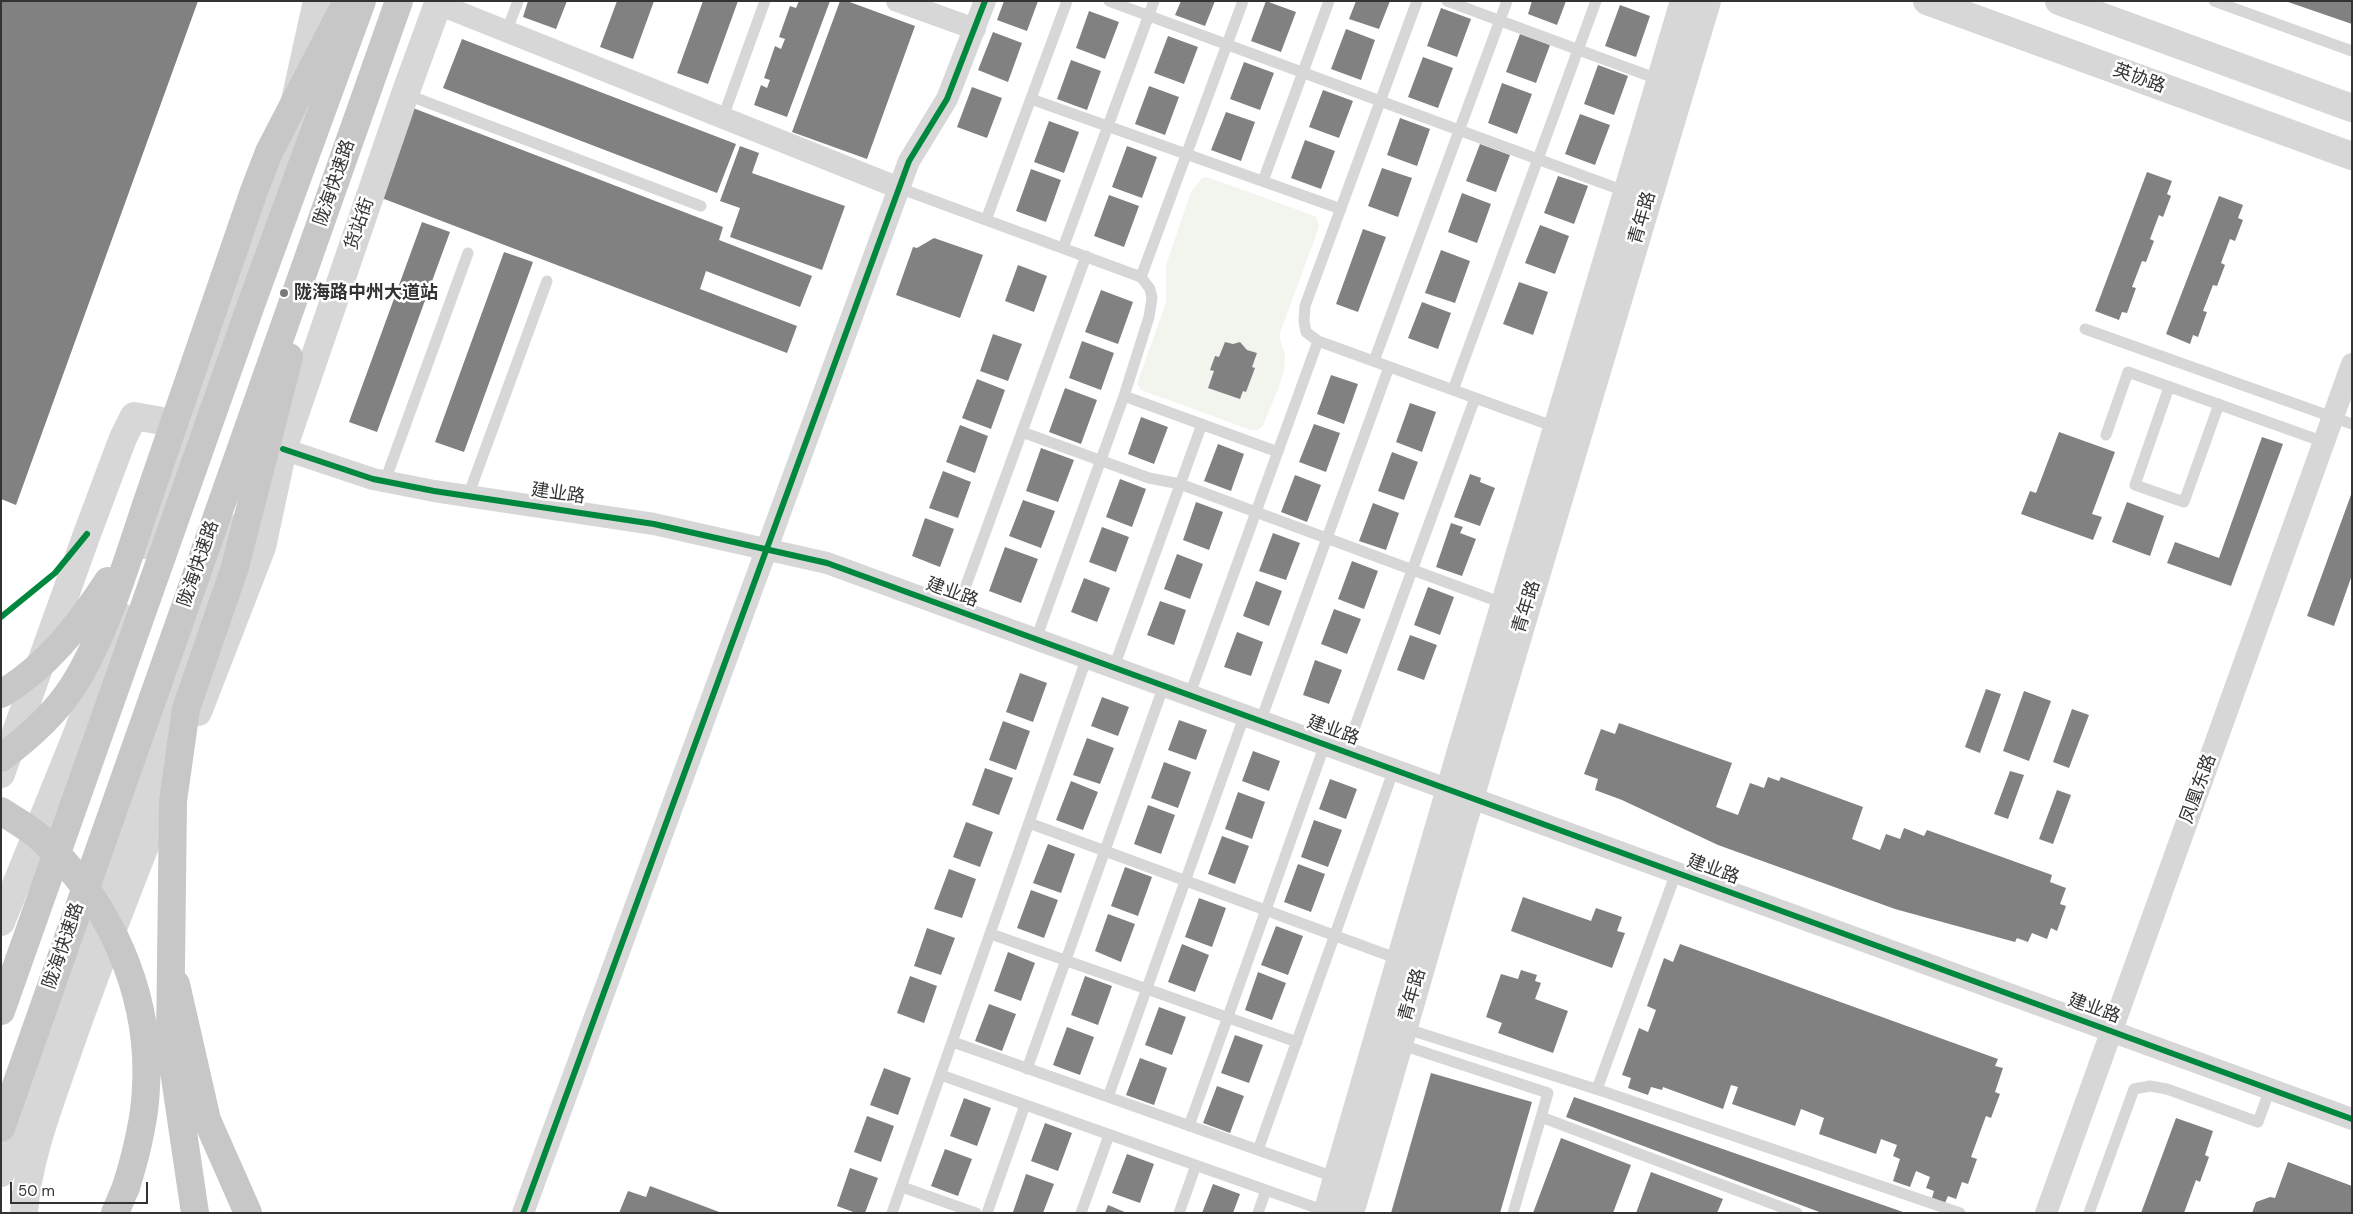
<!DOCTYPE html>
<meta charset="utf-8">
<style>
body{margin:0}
#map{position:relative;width:2353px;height:1214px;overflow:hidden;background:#fff;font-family:"DM Sans",sans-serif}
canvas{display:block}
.frame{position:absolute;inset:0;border:2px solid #333;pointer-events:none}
.scale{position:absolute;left:10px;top:1182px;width:138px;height:22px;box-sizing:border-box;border:2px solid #333;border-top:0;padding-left:6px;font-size:15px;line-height:18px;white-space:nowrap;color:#333;-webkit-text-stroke:4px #fff;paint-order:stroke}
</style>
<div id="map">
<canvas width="2353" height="1214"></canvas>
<div class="frame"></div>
<div class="scale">50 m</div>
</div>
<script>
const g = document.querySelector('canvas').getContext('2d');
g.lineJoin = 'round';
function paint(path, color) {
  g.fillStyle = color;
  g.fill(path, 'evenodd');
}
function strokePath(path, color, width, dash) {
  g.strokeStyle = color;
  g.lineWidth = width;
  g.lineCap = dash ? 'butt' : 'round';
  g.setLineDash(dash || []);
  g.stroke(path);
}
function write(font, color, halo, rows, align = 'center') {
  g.font = font + ' "DM Sans","Noto Sans SC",sans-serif';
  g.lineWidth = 5;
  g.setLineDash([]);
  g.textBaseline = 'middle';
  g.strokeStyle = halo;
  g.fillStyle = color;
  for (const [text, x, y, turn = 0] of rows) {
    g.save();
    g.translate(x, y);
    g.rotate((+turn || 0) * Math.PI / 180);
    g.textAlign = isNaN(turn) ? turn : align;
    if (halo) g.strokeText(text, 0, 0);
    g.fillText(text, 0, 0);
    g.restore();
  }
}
paint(new Path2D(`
 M 1207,177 L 1312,215 L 1316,217 L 1319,227 L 1280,333 C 1279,344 1286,350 1285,359 C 1285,379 1270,407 1263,426 L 1258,430 L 1251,430 L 1141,390 L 1137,384 L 1166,303 L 1166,265 L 1191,192 L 1202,178 Z`), '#f1f5ed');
paint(new Path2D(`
 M 1,1 L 198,1 L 16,505 L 1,499 Z
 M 528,1 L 567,1 L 556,29 L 523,17 Z
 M 617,1 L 654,1 L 633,59 L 600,47 Z
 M 703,1 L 738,1 L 708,84 L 677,73 Z
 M 799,1 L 830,1 L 787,117 L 754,105 L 761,85 L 767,88 L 770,80 L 764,78 L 775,46 L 781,49 L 785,39 L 779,37 L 790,6 L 796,8 Z
 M 840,1 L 847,1 L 915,26 L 867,159 L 792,132 Z
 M 1004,1 L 1038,1 L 1027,31 L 997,20 Z
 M 1181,1 L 1215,1 L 1205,26 L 1175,15 Z
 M 1266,1 L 1296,12 L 1281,52 L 1251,41 Z
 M 1356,1 L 1390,1 L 1379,29 L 1349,19 Z
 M 1532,1 L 1566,1 L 1557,25 L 1528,14 Z
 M 2352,1 L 2352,24 L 2288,2 L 2288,1 Z
 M 1620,5 L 1650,16 L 1636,57 L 1605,46 Z
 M 1441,8 L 1471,19 L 1457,57 L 1427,46 Z
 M 1089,11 L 1119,22 L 1105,59 L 1076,48 Z
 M 1346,29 L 1375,40 L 1361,80 L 1331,69 Z
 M 993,32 L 1022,43 L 1008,82 L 978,70 Z
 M 1520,34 L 1550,45 L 1536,83 L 1506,72 Z
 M 1168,36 L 1198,47 L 1184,84 L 1154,73 Z
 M 462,39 L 736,144 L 717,193 L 443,88 Z
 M 1423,57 L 1453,68 L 1438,108 L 1408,97 Z
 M 1071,60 L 1101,71 L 1087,110 L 1057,99 Z
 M 1244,62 L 1274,73 L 1260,110 L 1230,99 Z
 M 1598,65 L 1628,76 L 1614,115 L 1584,104 Z
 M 1502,83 L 1532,94 L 1517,134 L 1488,123 Z
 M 1149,86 L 1179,97 L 1165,135 L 1135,124 Z
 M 972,87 L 1002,98 L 987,138 L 957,127 Z
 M 1323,90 L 1353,101 L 1339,138 L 1309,127 Z
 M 413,108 L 723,227 L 719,240 L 812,276 L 800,307 L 706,271 L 700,289 L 797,326 L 787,353 L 379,197 Z
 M 1226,112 L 1255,122 L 1241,161 L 1211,150 Z
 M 1580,114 L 1610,125 L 1595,165 L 1565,154 Z
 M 1400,118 L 1430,129 L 1417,166 L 1387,155 Z
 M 1049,121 L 1079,132 L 1064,173 L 1034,162 Z
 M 1305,140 L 1335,151 L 1321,189 L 1291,178 Z
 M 1480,144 L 1510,155 L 1496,192 L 1466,181 Z
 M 740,146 L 759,153 L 752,173 L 845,206 L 822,270 L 730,237 L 740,208 L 720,201 Z
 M 1127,146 L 1157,157 L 1142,198 L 1112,187 Z
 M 1382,168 L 1412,178 L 1398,217 L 1368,206 Z
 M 1031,169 L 1061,180 L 1046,222 L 1016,211 Z
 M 2147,172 L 2172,181 L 2167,194 L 2171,196 L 2163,217 L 2159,215 L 2150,239 L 2154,241 L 2146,262 L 2142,261 L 2132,287 L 2136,288 L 2127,313 L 2122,312 L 2119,320 L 2095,311 Z
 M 1558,176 L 1588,186 L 1574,224 L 1544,213 Z
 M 1462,193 L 1491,204 L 1477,243 L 1448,232 Z
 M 1109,195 L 1139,206 L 1124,247 L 1094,236 Z
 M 2219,196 L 2243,205 L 2238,218 L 2243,220 L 2235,241 L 2230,239 L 2221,263 L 2225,265 L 2217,286 L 2213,285 L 2203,311 L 2207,312 L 2198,337 L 2193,335 L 2190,344 L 2166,334 Z
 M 422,222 L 450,232 L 377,432 L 349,422 Z
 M 1540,225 L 1569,236 L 1555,274 L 1525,263 Z
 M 1363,229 L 1386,237 L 1358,312 L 1336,304 Z
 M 934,238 L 983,255 L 960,318 L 896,295 L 913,247 L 917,248 Z
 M 1441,250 L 1470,261 L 1455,303 L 1425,293 Z
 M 504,252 L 533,262 L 464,452 L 435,442 Z
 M 1018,265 L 1047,276 L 1034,312 L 1005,301 Z
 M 1519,282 L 1548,292 L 1533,335 L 1503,324 Z
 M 1101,290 L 1133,302 L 1118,344 L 1085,332 Z
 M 1422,302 L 1451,313 L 1438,349 L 1408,338 Z
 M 993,334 L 1022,344 L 1008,381 L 980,371 Z
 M 1082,341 L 1114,353 L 1101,390 L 1069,378 Z
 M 1225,342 L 1233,344 L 1240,342 L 1247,350 L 1257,353 L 1252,367 L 1255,368 L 1246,392 L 1243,391 L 1240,399 L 1208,388 L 1214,371 L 1210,370 L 1215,356 L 1219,357 Z
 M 1331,375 L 1358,384 L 1344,424 L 1317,414 Z
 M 977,379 L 1005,390 L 991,429 L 962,418 Z
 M 1065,388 L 1097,400 L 1081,444 L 1049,432 Z
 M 1410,403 L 1436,412 L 1422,452 L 1396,442 Z
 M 1141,417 L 1168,427 L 1154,464 L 1128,454 Z
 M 1314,424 L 1340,433 L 1326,472 L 1299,462 Z
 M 960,425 L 988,436 L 975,473 L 946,462 Z
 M 2059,432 L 2115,452 L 2092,514 L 2102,517 L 2093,540 L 2021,514 L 2030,491 L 2036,493 Z
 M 2262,437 L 2283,444 L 2231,586 L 2167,563 L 2175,542 L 2219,558 Z
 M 1218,444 L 1244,454 L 1231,491 L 1204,481 Z
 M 1041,448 L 1074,460 L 1058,502 L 1026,491 Z
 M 1392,452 L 1418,462 L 1404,500 L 1378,491 Z
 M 943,471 L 971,482 L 958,518 L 929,508 Z
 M 1470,474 L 1481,478 L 1480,482 L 1495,488 L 1480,526 L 1454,517 Z
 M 1295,475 L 1321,485 L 1307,522 L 1281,512 Z
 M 1120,479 L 1146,489 L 1132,527 L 1106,517 Z
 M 2352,492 L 2352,575 L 2334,626 L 2307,616 Z
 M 1023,500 L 1055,511 L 1041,548 L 1009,536 Z
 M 1196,502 L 1223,512 L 1209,550 L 1183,540 Z
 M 2127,502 L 2164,516 L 2150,556 L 2112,542 Z
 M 1373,503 L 1399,513 L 1386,550 L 1359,541 Z
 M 925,518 L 954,529 L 940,567 L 912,556 Z
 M 1451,523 L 1463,527 L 1460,533 L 1476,539 L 1462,576 L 1436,567 Z
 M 1102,527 L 1129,537 L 1116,572 L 1089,562 Z
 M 1273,533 L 1300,543 L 1286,580 L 1259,571 Z
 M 1005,547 L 1038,559 L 1021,603 L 989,591 Z
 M 1177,554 L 1203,564 L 1190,599 L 1164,589 Z
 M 1352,561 L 1378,571 L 1364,609 L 1338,599 Z
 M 1084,578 L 1110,588 L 1097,622 L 1071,612 Z
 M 1256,581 L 1282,591 L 1269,626 L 1243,616 Z
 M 1428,587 L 1454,597 L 1440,635 L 1414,625 Z
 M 1160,601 L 1186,610 L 1174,645 L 1147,635 Z
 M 1334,609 L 1361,619 L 1347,654 L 1321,644 Z
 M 1237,632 L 1263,642 L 1251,676 L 1224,667 Z
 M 1410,635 L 1437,645 L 1424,680 L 1397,670 Z
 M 1315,660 L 1342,670 L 1329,704 L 1303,695 Z
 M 1020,673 L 1047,683 L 1033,722 L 1006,712 Z
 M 1986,689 L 2001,694 L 1980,753 L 1965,747 Z
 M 2024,691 L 2051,701 L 2029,761 L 2003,751 Z
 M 1102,697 L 1129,707 L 1118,736 L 1091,726 Z
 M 2072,709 L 2089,715 L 2069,768 L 2053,762 Z
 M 1179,720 L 1207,730 L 1196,760 L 1168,750 Z
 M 1003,721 L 1030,731 L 1016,770 L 989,760 Z
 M 1619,723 L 1732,763 L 1716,807 L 1738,815 L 1750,783 L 1764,788 L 1768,777 L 1779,781 L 1781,777 L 1863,807 L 1852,839 L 1880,850 L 1886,834 L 1900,839 L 1904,828 L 1924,836 L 1927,830 L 2052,875 L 2050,882 L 2066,888 L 2060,904 L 2066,906 L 2057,931 L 2051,928 L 2047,939 L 2032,933 L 2028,942 L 2017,938 L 2015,942 L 1895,909 L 1718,845 L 1622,800 L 1595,790 L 1598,779 L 1584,774 L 1601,729 L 1615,734 Z
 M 1087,738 L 1114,748 L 1100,784 L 1073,775 Z
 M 1253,751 L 1280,761 L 1269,791 L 1242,781 Z
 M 1164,762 L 1191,772 L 1178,808 L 1151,798 Z
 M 985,768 L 1013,778 L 999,815 L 972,805 Z
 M 2010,771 L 2024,775 L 2008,819 L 1994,814 Z
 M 1330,779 L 1357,789 L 1346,819 L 1319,809 Z
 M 1071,781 L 1098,792 L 1083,830 L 1056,820 Z
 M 2057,790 L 2071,795 L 2053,844 L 2039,839 Z
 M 1238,792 L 1265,802 L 1252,839 L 1225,829 Z
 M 1148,805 L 1175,815 L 1161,854 L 1134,844 Z
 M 1314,820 L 1342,830 L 1328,867 L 1301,857 Z
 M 966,822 L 993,832 L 980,867 L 953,857 Z
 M 1222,836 L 1249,846 L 1235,884 L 1208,874 Z
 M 1048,844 L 1075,854 L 1061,893 L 1033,883 Z
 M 1298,864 L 1325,874 L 1311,912 L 1284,902 Z
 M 1125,867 L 1152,877 L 1138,916 L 1111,906 Z
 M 949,869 L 976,879 L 962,918 L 934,909 Z
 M 1031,890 L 1058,900 L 1044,938 L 1017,928 Z
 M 1523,897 L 1591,921 L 1596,908 L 1622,917 L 1617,931 L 1625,933 L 1612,968 L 1511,931 Z
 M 1199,898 L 1226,908 L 1212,947 L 1185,937 Z
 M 1108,914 L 1135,924 L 1121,962 L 1095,951 Z
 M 1276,926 L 1303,936 L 1288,975 L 1261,965 Z
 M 927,928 L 955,938 L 941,975 L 914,966 Z
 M 1182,944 L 1209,955 L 1195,992 L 1168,982 Z
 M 1680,944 L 1998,1059 L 1995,1066 L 2003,1068 L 1995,1092 L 2000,1094 L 1991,1118 L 1986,1116 L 1971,1157 L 1977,1159 L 1968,1184 L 1962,1182 L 1956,1199 L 1948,1196 L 1945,1203 L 1932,1198 L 1934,1191 L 1926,1188 L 1930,1177 L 1916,1171 L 1910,1187 L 1893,1181 L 1900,1159 L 1893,1156 L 1897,1145 L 1881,1139 L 1876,1154 L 1819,1134 L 1824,1118 L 1801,1109 L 1795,1126 L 1732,1104 L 1738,1087 L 1731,1085 L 1723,1109 L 1663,1087 L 1662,1090 L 1651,1087 L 1648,1095 L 1628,1088 L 1631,1078 L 1622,1075 L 1639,1028 L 1648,1032 L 1656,1010 L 1647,1006 L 1664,958 L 1673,962 Z
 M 1008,952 L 1035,963 L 1021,1001 L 994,991 Z
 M 1521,970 L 1537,975 L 1535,981 L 1541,983 L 1535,999 L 1568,1011 L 1553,1053 L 1498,1033 L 1502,1023 L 1486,1017 L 1501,974 L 1518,979 Z
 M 1258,972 L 1286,983 L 1272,1020 L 1245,1010 Z
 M 910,976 L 937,986 L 924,1023 L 897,1013 Z
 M 1085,976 L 1112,986 L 1098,1025 L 1071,1015 Z
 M 989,1004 L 1016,1014 L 1002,1051 L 975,1041 Z
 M 1159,1007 L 1186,1017 L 1172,1055 L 1145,1045 Z
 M 1067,1027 L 1094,1037 L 1080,1075 L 1053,1065 Z
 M 1235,1035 L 1263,1045 L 1249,1083 L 1221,1073 Z
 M 1140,1058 L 1167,1068 L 1154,1105 L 1126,1095 Z
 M 884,1068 L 911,1078 L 898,1115 L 870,1105 Z
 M 1431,1073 L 1532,1102 L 1500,1213 L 1391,1213 Z
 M 1217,1086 L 1244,1096 L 1230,1133 L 1203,1123 Z
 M 1574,1097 L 1903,1212 L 1903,1213 L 1822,1213 L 1566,1117 Z
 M 964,1098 L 991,1108 L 977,1146 L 950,1136 Z
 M 867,1116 L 894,1126 L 881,1162 L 854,1152 Z
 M 2176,1118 L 2213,1131 L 2205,1155 L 2209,1157 L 2200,1182 L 2196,1180 L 2184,1213 L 2141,1213 Z
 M 1045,1123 L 1072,1133 L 1058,1171 L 1031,1161 Z
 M 1561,1138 L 1631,1165 L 1613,1213 L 1533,1213 Z
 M 945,1149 L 972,1159 L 958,1196 L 931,1186 Z
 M 1127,1154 L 1154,1164 L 1140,1203 L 1112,1193 Z
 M 2288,1162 L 2352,1186 L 2352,1213 L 2252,1213 L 2256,1202 L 2270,1197 L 2275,1198 Z
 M 850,1168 L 878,1178 L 865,1213 L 856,1213 L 837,1206 Z
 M 1651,1172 L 1723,1199 L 1717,1213 L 1636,1213 Z
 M 1026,1174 L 1054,1184 L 1043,1213 L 1013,1212 Z
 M 1213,1184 L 1240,1194 L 1233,1213 L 1202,1213 Z
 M 650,1186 L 722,1213 L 619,1213 L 628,1191 L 646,1197 Z
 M 1108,1205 L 1127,1213 L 1105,1213 Z`), '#818181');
strokePath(new Path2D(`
 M 1109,1 L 1627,192
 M 1417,1 L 1305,306 L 1304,321 L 1306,332 L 1318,341 L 1558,428
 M 1447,1 L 1660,80
 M 2214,1 L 2352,51
 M 507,30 L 518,1
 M 405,94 L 701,206
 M 1031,99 L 1341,209
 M 723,117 L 765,1
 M 1263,181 L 1329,1
 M 899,188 L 1141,277 L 1150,289 L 1152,298 L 1149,317 L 1124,396 L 1036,639
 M 986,220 L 1067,1
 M 1063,248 L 1154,1
 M 1141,277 L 1243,1
 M 2085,329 L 2352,424
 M 1374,361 L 1507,1
 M 2169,387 L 2135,485 L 2184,502 L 2219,404
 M 1453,390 L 1596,1
 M 1124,396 L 1278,452
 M 1022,432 L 1149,478 L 1180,484 L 1505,604
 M 2106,435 L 2128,372 L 2324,442
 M 385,481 L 468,253
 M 468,496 L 547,281
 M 957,610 L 1086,256
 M 1114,667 L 1202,424
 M 1190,694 L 1318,341
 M 1261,720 L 1389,367
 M 1346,751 L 1475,398
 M 1029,823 L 1401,960
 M 991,934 L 1297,1042
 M 1404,1028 L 1602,1091 L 1960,1213
 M 953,1042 L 1337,1178
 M 1399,1044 L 1548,1093 L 1513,1213
 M 1027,1069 L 1164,685
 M 941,1075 L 1328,1212
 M 1597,1089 L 1676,873
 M 1108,1097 L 1245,714
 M 1541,1117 L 1797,1213
 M 1189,1126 L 1325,744
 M 1258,1150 L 1394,769
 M 902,1187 L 976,1213
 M 892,1213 L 1087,657
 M 987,1213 L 1025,1105
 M 1081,1213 L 1109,1135
 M 1179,1213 L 1196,1165
 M 1258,1213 L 1266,1190
 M 2089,1213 L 2134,1089 L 2150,1086 L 2167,1089 L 2258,1122 L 2270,1089`), '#d7d7d7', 11);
strokePath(new Path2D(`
 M 897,1 L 975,29
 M 438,4 L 899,188
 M 283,449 L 373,479 L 434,491 L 654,524 L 827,563 L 2352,1119
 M 523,1213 L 909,161 L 947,99 L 985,1
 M 2046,1213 L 2352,364`), '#d7d7d7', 22);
strokePath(new Path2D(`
 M 1927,1 L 2352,156
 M 2059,1 L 2352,108
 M 146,545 L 274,196 L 317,1
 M 198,712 L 262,547 L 283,449 L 405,94 L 439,1
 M 1,774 L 87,534 L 123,438 L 134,416 L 190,426
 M 1,922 L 77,734 L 120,616
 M 1,1173 L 222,562 L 240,527
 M 24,1213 C 28,1157 51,1101 69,1048 C 101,956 137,866 173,775
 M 1327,1213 L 1461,751 L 1684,1
 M 1350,1213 L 1482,757 L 1707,1`), '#d7d7d7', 28);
strokePath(new Path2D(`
 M 176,984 L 207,1120 L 248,1213
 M 115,1213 L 126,1187`), '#c7c7c7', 28);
strokePath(new Path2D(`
 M 1,694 C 47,667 79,625 108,581
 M 1,758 C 28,738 55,714 73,686 C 106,634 128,558 148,499 C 183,397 218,294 254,191 L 269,152 L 346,3
 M 1,811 C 14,820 28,827 39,837 C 109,899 151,993 146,1087 C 145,1121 136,1155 126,1187
 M 1,1011 L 252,302 L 362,1
 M 1,1128 L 399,1
 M 195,1213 L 170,1044 L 173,801 L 186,709 L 235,567 L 289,357`), '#c7c7c7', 28);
strokePath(new Path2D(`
 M 283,449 L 373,479 L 434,491 L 654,524 L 827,563 L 2352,1119
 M 1,617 L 55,573 L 87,534
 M 523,1213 L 909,161 L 947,99 L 985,1`), '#00873e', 6);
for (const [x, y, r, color] of [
 [284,293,5,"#7a7a7a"]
]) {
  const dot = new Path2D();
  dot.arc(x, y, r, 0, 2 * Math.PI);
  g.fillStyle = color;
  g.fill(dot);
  strokePath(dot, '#fff', 2);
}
write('18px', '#333', '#fff', [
 ["英协路",2139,79,20],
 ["陇海快速路",335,183,-71],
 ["青年路",1643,218,-74],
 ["货站街",360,224,-71],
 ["建业路",558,494,8],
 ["陇海快速路",199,564,-71],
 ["建业路",952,593,20],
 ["青年路",1527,607,-73],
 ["建业路",1333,731,20],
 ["凤凰东路",2199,789,-70],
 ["建业路",1713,870,20],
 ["陇海快速路",64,946,-71],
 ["青年路",1413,995,-74],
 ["建业路",2094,1009,20]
]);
write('bold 18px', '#333', '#fff', [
 ["陇海路中州大道站",294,293]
], 'left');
</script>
